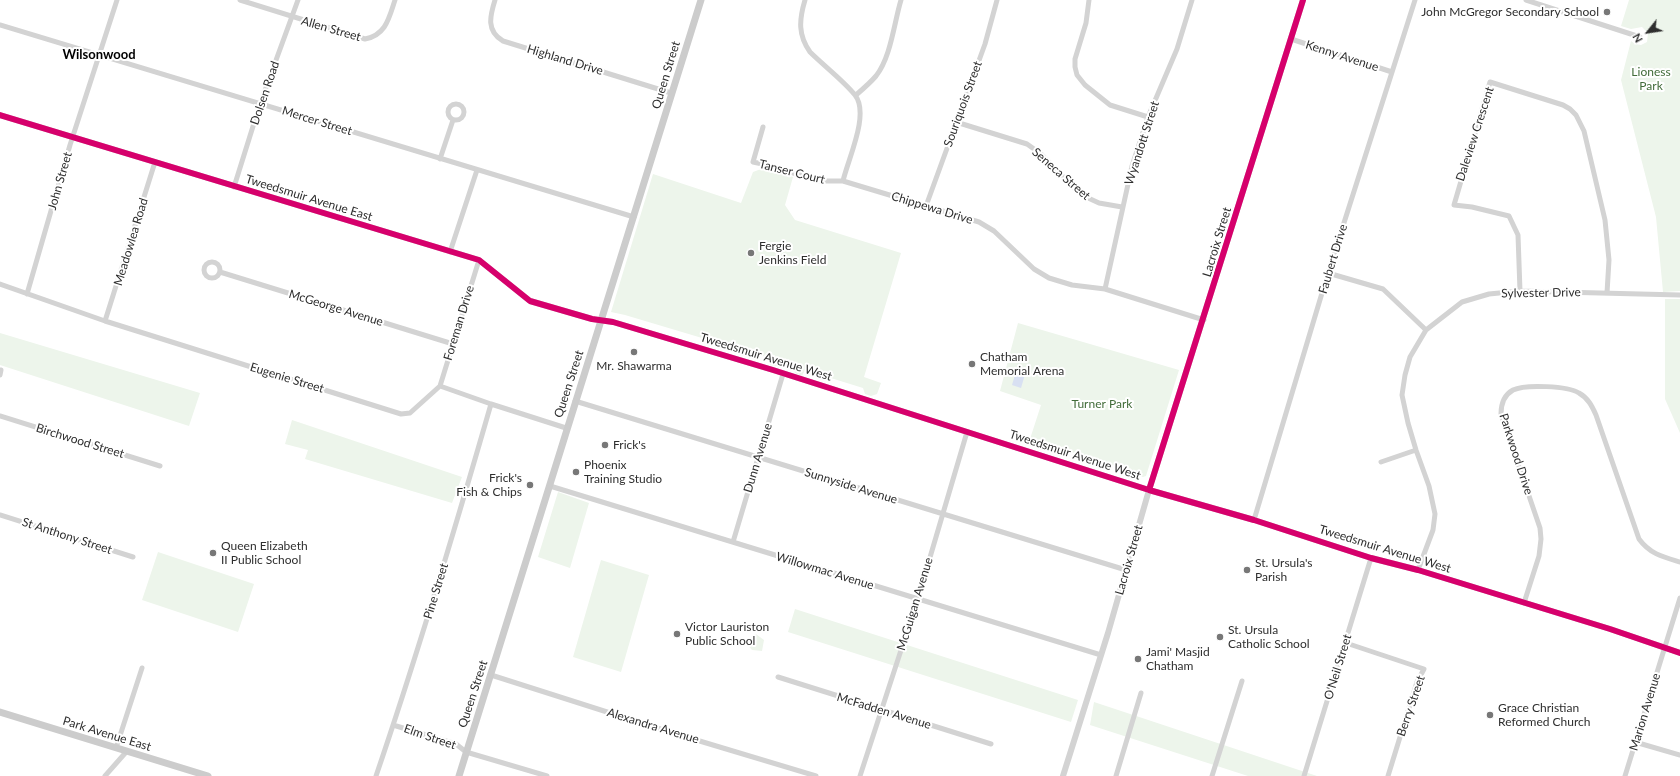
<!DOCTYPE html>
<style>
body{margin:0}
#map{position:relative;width:1680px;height:776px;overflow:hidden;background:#fff;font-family:Lato,sans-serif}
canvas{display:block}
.north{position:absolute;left:1628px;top:12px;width:40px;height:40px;-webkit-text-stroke:3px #fff;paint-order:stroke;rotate:240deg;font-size:11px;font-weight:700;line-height:16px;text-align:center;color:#2e2e2e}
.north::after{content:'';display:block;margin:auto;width:14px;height:18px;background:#2e2e2e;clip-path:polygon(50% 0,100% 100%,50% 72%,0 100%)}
</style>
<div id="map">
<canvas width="1680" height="776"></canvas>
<div class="north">N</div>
</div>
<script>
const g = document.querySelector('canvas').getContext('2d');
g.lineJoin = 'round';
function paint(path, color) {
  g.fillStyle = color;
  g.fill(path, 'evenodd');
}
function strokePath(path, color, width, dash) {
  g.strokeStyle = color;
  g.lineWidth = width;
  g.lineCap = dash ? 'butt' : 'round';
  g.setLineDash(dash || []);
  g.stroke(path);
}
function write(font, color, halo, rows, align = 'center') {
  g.font = font + ' Lato,sans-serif';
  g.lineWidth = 4;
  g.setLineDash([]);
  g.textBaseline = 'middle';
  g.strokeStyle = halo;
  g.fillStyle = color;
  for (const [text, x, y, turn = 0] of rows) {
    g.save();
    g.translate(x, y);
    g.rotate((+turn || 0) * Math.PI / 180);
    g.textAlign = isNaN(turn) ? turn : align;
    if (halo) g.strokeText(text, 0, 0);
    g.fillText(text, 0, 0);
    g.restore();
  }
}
paint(new Path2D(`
 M 1629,0 L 1680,0 L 1680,291 L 1663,292 L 1656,217 L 1621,80 L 1631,41 L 1635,44 L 1641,45 L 1647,42 L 1648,33 L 1642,27 L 1631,29 L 1621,26 Z
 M 761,169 L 767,169 L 793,177 L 785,205 L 795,220 L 901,253 L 864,377 L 881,383 L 877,394 L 871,396 L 865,394 L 863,388 L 805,370 L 802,376 L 795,373 L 791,363 L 782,361 L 777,366 L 770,365 L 769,358 L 625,315 L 611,312 L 653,174 L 741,203 L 753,172 Z
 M 1665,299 L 1680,299 L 1680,433 L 1665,399 Z
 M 1018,323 L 1179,370 L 1146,476 L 1143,477 L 1128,472 L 1122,468 L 1030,439 L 1041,405 L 1000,391 Z
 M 0,333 L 200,393 L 189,426 L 0,365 Z
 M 292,420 L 462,477 L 452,503 L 305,459 L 308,450 L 285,444 Z
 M 558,492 L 589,503 L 570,568 L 538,557 Z
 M 158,552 L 254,584 L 238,632 L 142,600 Z
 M 601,560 L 649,575 L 621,672 L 573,657 Z
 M 795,609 L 1078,700 L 1071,722 L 788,632 Z
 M 756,634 L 764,640 L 762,651 L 752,650 L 745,642 Z
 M 1094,702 L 1317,776 L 1248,776 L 1090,725 Z`), '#edf5eb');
paint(new Path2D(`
 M 1017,368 L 1026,371 L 1021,388 L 1012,385 Z`), '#d8e0f2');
strokePath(new Path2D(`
 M 240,0 L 365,39 C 386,35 389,18 395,0
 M 495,0 C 490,16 486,31 503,41 L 671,93
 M 805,0 C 799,20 798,35 810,52 C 823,65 844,81 855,95 C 870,114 848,159 843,181
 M 1089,0 L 1086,23 L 1075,59 L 1075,67 L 1077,75 L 1085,85 L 1110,105 L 1148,117
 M 1526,0 L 1640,37
 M 0,25 L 634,217
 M 1291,39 L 1392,72
 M 856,95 C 863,89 870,83 876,76 C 891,57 894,23 901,0
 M448 112a8 8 0 1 1 16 0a8 8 0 1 1-16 0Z
 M 956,122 L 1027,144 L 1041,154 L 1078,192 L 1086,197 L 1099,203 L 1122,207
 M 763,127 L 753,162 L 767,165 L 820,181 L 843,181 L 979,222 L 994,231 L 1034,269 L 1049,278 L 1072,285 L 1105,289 L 1204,320
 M 440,159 L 453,120
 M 234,187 L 260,104 L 298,0
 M 926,206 L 985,44 L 997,0
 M 450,252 L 477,170
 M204 270a8 8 0 1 1 16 0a8 8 0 1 1-16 0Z
 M 220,272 L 453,344
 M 1328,273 L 1383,289 L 1426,330
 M 0,284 L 105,321 L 401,414 L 410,413 L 440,386
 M 1105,289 L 1132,166 L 1148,117 L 1177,49 L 1192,0
 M 1520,291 L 1518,235 L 1509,216 L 1472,207 L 1454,205 L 1490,82 L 1563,105 L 1570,109 L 1576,115 L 1584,131 L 1605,220 L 1609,260 L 1607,293
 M 27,294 L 70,145 L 117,0
 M 105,321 L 155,162
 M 0,375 L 1,370
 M 440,386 L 491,404 L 566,428
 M 440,386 L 479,260
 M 575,401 L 1126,570
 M 0,416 L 160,466
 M 1381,462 L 1416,450
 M 550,486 L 1101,655
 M 0,515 L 133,557
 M 1254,520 L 1328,273 L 1415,0
 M 733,542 L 783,374
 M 1418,570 L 1433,530 L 1435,514 L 1429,486 L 1416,450 L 1408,423 L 1402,395 L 1405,375 L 1410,357 L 1426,330 L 1462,302 L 1489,294 L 1520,291 L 1680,295
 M 1524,603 L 1539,556 L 1541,539 L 1540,528 L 1501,414 C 1501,404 1504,395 1513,390 C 1525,384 1568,386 1579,393 C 1588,398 1592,406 1596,415 L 1639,539 C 1650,554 1663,557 1680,562
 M 1346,643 L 1424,669 L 1417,682 L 1388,776
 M 491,675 L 673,733 L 816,776
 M 778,677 L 991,744
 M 393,725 L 456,744 L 466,752 L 547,776
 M 1635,742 L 1680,755
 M 116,748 L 142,668
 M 105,776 L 127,751
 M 376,776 C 418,653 455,529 491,404
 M 860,776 L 918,598 L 967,432
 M 1116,776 L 1141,693
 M 1212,776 L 1242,681
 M 1304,776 L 1371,558
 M 1625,776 L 1680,598`), '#d3d3d3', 5);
strokePath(new Path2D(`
 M 0,115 L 479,260 L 530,301 L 592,319 L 613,322 L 773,370 L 1149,490 L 1254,520 L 1371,558 L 1418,570 L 1610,629 L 1680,653
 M 1063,776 L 1108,633 L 1149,490 L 1303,0`), '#d3d3d3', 6);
strokePath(new Path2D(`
 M 0,712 L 208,776
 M 459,776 L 701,0`), '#ccc', 7);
strokePath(new Path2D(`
 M 0,115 L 479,260 L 530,301 L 592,319 L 613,322 L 773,370 L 1149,490 L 1254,520 L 1371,558 L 1418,570 L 1610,629 L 1680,653
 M 1149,490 L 1303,0`), '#d6006c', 6);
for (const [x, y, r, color] of [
 [1607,12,4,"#777"],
 [751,253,4,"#777"],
 [634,352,4,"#777"],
 [972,364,4,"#777"],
 [605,445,4,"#777"],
 [576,472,4,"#777"],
 [530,485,4,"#777"],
 [213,553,4,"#777"],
 [1247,570,4,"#777"],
 [677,634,4,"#777"],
 [1220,637,4,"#777"],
 [1138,659,4,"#777"],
 [1490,715,4,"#777"]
]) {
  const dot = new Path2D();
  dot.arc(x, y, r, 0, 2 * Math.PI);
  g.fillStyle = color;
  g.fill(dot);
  strokePath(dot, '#fff', 1.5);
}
write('12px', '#2e2e2e', '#fff', [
 ["John McGregor Secondary School",1599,12,"right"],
 ["Fergie",759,246],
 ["Jenkins Field",759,260],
 ["Chatham",980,357],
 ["Memorial Arena",980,371],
 ["Mr. Shawarma",634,366,"center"],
 ["Frick's",613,445],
 ["Phoenix",584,465],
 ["Training Studio",584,479],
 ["Frick's",522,478,"right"],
 ["Fish & Chips",522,492,"right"],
 ["Queen Elizabeth",221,546],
 ["II Public School",221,560],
 ["St. Ursula's",1255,563],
 ["Parish",1255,577],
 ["Victor Lauriston",685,627],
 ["Public School",685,641],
 ["St. Ursula",1228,630],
 ["Catholic School",1228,644],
 ["Jami' Masjid",1146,652],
 ["Chatham",1146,666],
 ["Grace Christian",1498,708],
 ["Reformed Church",1498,722]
], 'left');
write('12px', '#2e2e2e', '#fff', [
 ["Allen Street",331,29,16],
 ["Kenny Avenue",1342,56,18],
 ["Highland Drive",565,60,17],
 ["Queen Street",666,75,-73],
 ["Dolsen Road",265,93,-71],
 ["Souriquois Street",963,104,-70],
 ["Mercer Street",317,121,17],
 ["Daleview Crescent",1475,134,-72],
 ["Wyandott Street",1142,143,-72],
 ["Tanser Court",792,172,14],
 ["Seneca Street",1061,174,41],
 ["John Street",60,181,-74],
 ["Tweedsmuir Avenue East",309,198,17],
 ["Chippewa Drive",932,208,17],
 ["Meadowlea Road",131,242,-73],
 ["Lacroix Street",1217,242,-73],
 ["Faubert Drive",1333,259,-73],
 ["Sylvester Drive",1541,293,-1],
 ["McGeorge Avenue",336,308,17],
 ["Foreman Drive",459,323,-73],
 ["Tweedsmuir Avenue West",766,357,17],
 ["Eugenie Street",287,378,17],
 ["Queen Street",569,384,-72],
 ["Birchwood Street",80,441,17],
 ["Parkwood Drive",1516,454,72],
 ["Tweedsmuir Avenue West",1075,455,18],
 ["Dunn Avenue",758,458,-73],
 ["Sunnyside Avenue",851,486,17],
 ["St Anthony Street",67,536,18],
 ["Tweedsmuir Avenue West",1385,549,17],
 ["Lacroix Street",1129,560,-74],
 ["Willowmac Avenue",825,571,17],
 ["Pine Street",436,591,-73],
 ["McGuigan Avenue",915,604,-73],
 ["O'Neil Street",1338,667,-73],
 ["Queen Street",473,694,-72],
 ["Berry Street",1411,706,-71],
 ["McFadden Avenue",884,711,17],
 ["Marion Avenue",1645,712,-73],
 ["Alexandra Avenue",653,726,17],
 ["Park Avenue East",107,734,17],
 ["Elm Street",430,737,19]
]);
write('12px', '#426c3a', '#fff', [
 ["Lioness",1651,72],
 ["Park",1651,86],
 ["Turner Park",1102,404]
]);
write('bold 13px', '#000', '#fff', [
 ["Wilsonwood",99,55]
]);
</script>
